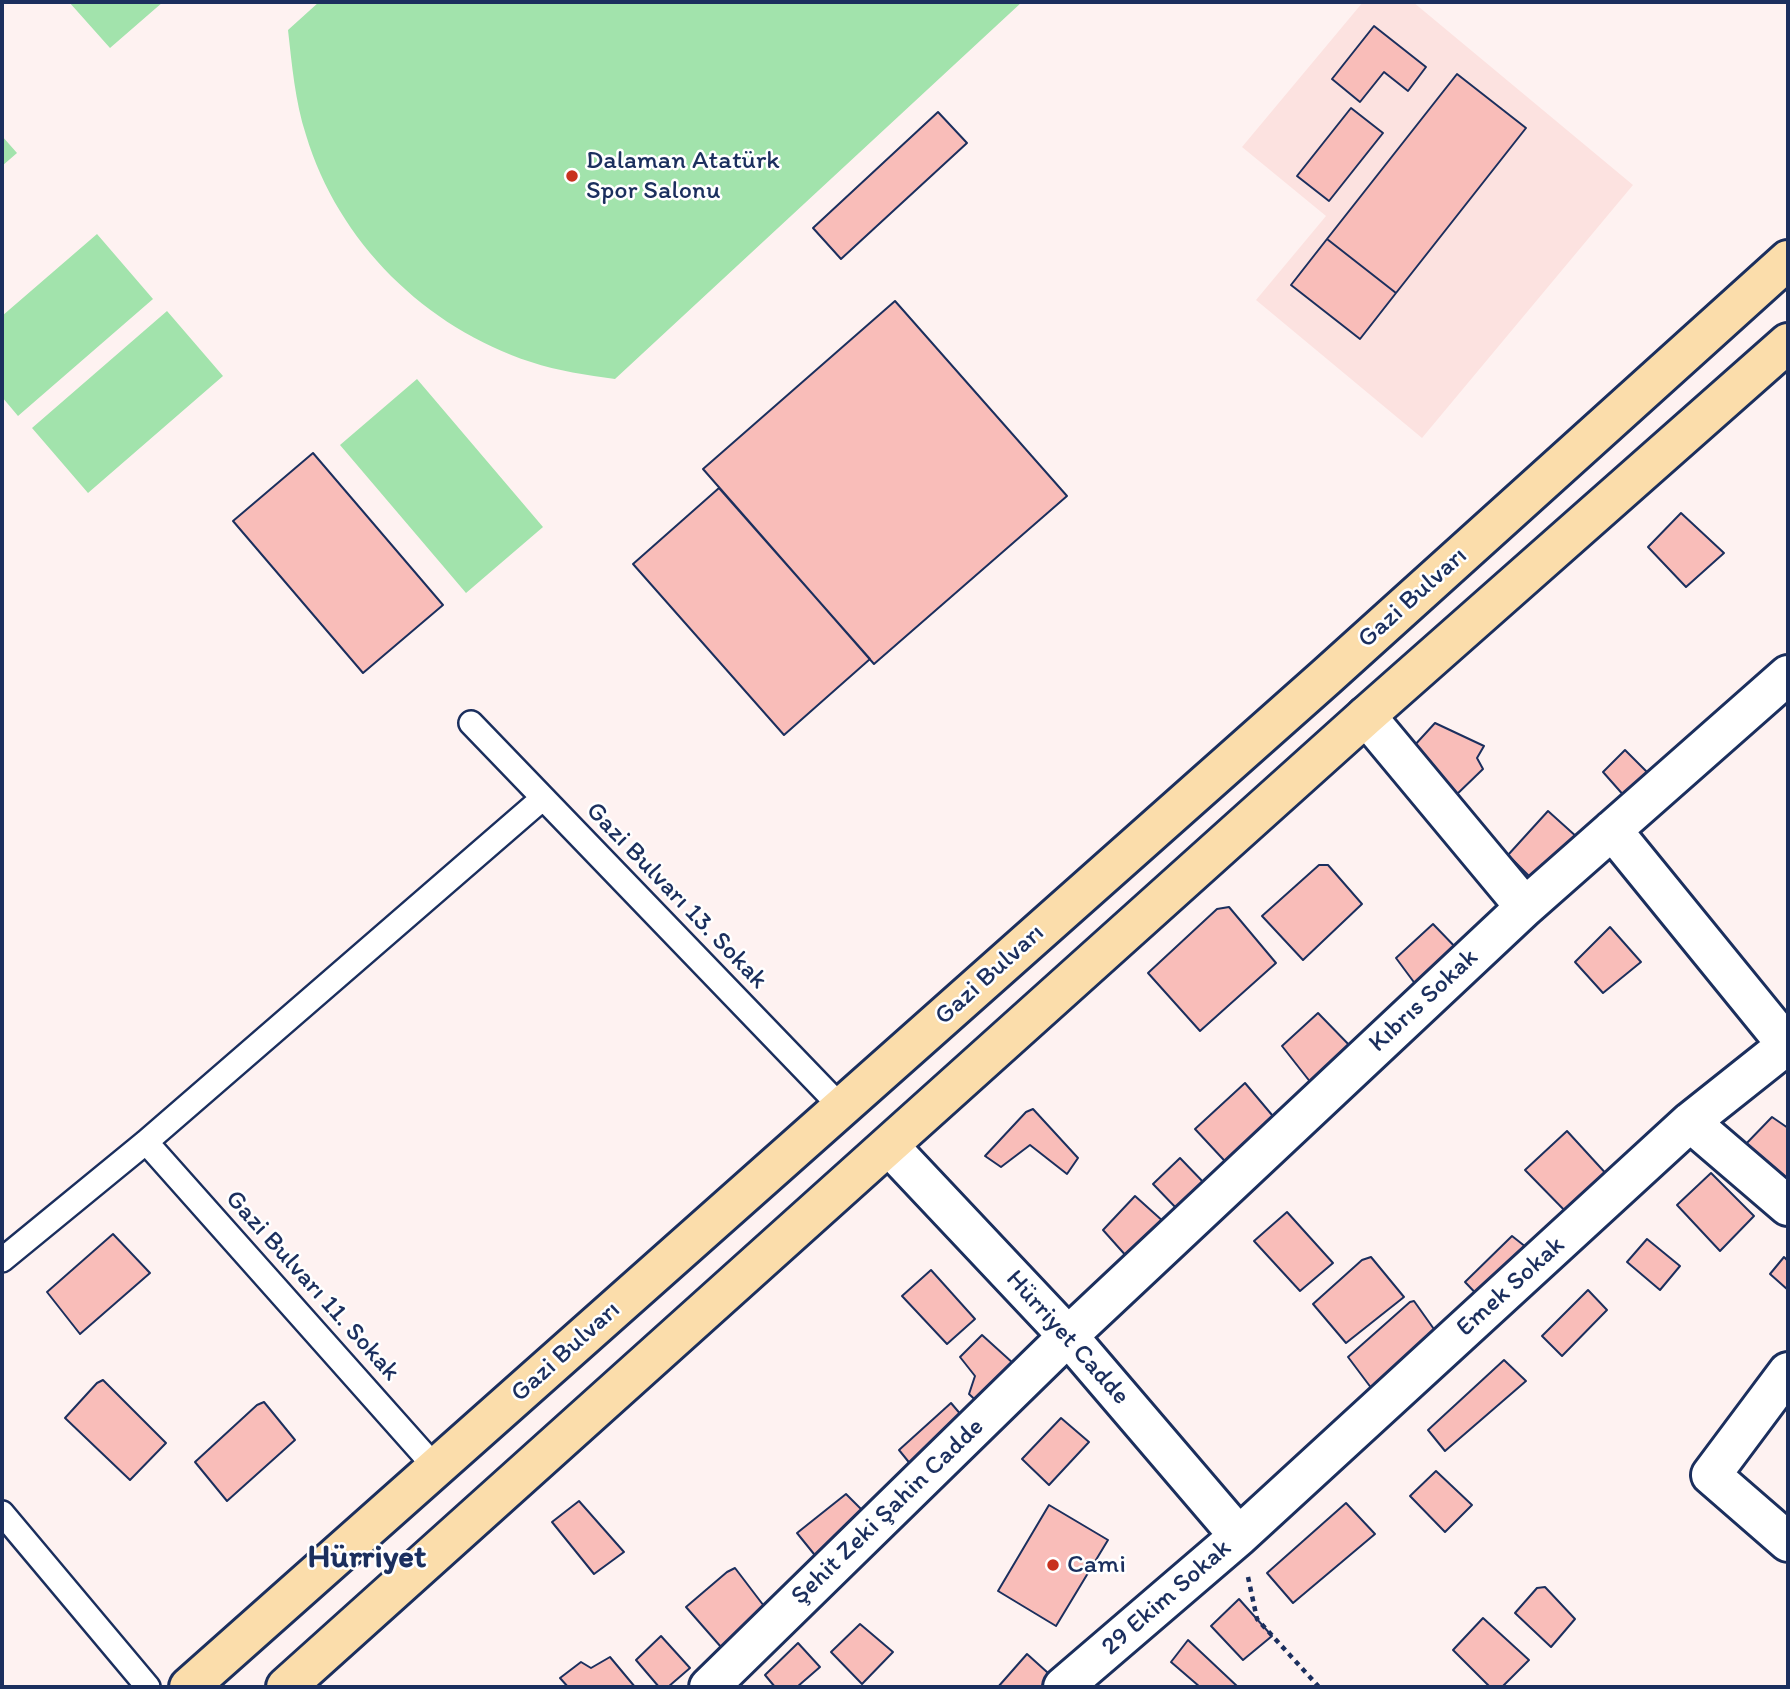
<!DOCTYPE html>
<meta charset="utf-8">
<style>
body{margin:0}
#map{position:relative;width:1790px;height:1689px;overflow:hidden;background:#fef2f1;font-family:Itim,sans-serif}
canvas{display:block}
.frame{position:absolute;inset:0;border:4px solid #1b2f5e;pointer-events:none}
</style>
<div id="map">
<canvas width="1790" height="1689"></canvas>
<div class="frame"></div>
</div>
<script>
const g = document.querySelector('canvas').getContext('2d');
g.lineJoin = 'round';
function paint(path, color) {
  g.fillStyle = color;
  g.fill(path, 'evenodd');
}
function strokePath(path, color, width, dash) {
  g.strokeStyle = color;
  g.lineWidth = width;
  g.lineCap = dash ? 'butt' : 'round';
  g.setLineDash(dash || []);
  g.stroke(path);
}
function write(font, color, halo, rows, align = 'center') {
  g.font = font + ' Itim,sans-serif';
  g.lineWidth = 5;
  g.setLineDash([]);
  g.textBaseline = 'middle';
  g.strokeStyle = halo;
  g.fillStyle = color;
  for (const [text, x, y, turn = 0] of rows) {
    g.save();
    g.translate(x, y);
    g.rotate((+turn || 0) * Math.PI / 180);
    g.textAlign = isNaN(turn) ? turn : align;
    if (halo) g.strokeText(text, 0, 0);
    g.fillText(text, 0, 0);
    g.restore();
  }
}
paint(new Path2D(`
 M 1363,2 L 1413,2 L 1633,185 L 1422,438 L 1256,300 L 1326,216 L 1242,147 Z`), '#fce2e0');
paint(new Path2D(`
 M 69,2 L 163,2 L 110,48 Z
 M 319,2 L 1022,2 L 615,379 C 587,375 558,371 531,362 C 426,328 338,242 306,135 C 295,101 292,65 288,30 Z
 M 2,136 L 17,153 L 2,166 Z
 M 97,234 L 153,299 L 18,416 L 2,397 L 2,316 Z
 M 167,311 L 223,376 L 88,493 L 32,428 Z
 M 417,379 L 543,527 L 466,593 L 340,445 Z`), '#a2e3ac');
const building = new Path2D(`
 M 1374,26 L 1426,67 L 1408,91 L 1384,72 L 1360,102 L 1332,79 Z
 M 1457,74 L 1526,128 L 1396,293 L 1327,239 Z
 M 1351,108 L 1383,133 L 1329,201 L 1297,176 Z
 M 938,112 L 967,143 L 841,259 L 813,228 Z
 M 1327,239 L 1396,293 L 1360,339 L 1291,285 Z
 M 895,301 L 1067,496 L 874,664 L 703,469 Z
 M 313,453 L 443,605 L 363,673 L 233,521 Z
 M 719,488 L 870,659 L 784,735 L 633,564 Z
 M 1681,513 L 1724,553 L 1686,587 L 1648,547 Z
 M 1435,723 L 1484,746 L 1477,758 L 1483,769 L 1452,799 L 1413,747 Z
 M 1625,750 L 1651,776 L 1626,798 L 1603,772 Z
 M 1548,811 L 1578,838 L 1537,884 L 1508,855 Z
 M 1319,865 L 1328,865 L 1362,904 L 1303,960 L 1262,916 Z
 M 1229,907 L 1276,963 L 1200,1031 L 1148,973 L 1217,909 Z
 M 1433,924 L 1461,953 L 1419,989 L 1396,958 Z
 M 1610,927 L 1641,962 L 1603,993 L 1575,962 Z
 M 1318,1013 L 1355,1051 L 1315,1088 L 1282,1046 Z
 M 1245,1083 L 1283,1128 L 1235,1172 L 1195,1129 Z
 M 1033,1109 L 1078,1158 L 1067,1174 L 1030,1145 L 1001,1167 L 985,1156 L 1026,1112 Z
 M 1772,1117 L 1788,1128 L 1788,1190 L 1743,1147 Z
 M 1567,1131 L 1610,1178 L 1572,1218 L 1525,1170 Z
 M 1180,1158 L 1206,1185 L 1178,1210 L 1153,1184 Z
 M 1711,1173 L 1754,1216 L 1720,1251 L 1677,1205 Z
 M 1135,1196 L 1165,1223 L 1128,1258 L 1103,1230 Z
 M 1287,1212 L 1333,1263 L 1300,1291 L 1254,1241 Z
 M 113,1234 L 150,1273 L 80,1334 L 47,1292 Z
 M 1512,1236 L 1536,1255 L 1485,1303 L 1465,1282 Z
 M 1647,1239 L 1680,1266 L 1660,1290 L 1627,1262 Z
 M 1371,1257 L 1404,1297 L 1346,1343 L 1313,1304 L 1362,1260 Z
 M 1784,1257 L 1788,1261 L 1788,1290 L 1770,1274 Z
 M 931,1270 L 975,1319 L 947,1344 L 902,1296 Z
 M 1588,1290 L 1607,1310 L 1562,1356 L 1542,1336 Z
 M 1414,1301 L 1441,1339 L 1375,1393 L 1348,1357 L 1410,1302 Z
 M 982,1335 L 1025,1374 L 987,1411 L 969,1394 L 975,1376 L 960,1357 Z
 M 1504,1360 L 1526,1381 L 1445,1451 L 1428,1430 Z
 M 103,1380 L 166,1443 L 130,1480 L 65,1418 L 97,1383 Z
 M 264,1402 L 295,1440 L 227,1501 L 195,1462 L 257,1405 Z
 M 951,1403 L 968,1423 L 916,1471 L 899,1450 Z
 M 1061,1418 L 1089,1442 L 1049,1485 L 1022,1459 Z
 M 1436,1471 L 1472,1505 L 1445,1532 L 1410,1496 Z
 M 846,1494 L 870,1518 L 818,1559 L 797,1533 Z
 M 579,1501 L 624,1552 L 594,1574 L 552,1522 Z
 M 1346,1503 L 1375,1534 L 1293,1603 L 1267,1573 Z
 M 1049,1505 L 1108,1540 L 1056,1626 L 998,1591 Z
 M 735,1568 L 767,1610 L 721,1647 L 686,1607 L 727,1572 Z
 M 1545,1587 L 1575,1619 L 1551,1647 L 1515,1613 L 1537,1588 Z
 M 1239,1599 L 1272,1636 L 1243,1660 L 1211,1626 Z
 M 1483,1618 L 1529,1660 L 1502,1687 L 1490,1687 L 1453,1650 Z
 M 860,1624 L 893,1652 L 862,1684 L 831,1652 Z
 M 661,1636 L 690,1668 L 668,1687 L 659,1687 L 636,1660 Z
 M 1188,1640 L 1238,1687 L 1200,1687 L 1171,1662 Z
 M 798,1643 L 820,1667 L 797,1687 L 775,1687 L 765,1675 Z
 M 1027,1654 L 1057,1681 L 1051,1687 L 998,1687 Z
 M 610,1657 L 635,1687 L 568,1687 L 560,1678 L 581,1662 L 591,1668 Z`);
paint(building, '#f9bdb9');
strokePath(building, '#1b2f5e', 2);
const lane = new Path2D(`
 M 471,723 L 841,1107
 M 146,1142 L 436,1468
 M 2,1260 L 146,1142 L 543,798
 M 2,1513 L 148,1687`);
const street = new Path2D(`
 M 1366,716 L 1525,907
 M 1612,830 L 1787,1045
 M 1690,1122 L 1788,1206
 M 889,1146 L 1068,1336 L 1239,1536
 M 1788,1372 L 1711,1475 L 1788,1542
 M 709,1687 L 1068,1336 L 1525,907 L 1788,675
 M 1063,1687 L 1239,1536 L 1690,1122 L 1788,1044`);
const primary = new Path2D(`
 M 189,1687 L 1326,677 L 1788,260
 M 286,1687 L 1366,716 L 1788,343`);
strokePath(lane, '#1b2f5e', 28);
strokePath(street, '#1b2f5e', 44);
strokePath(primary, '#1b2f5e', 44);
strokePath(new Path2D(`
 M 1248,1577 L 1257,1619 L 1319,1687`), '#1b2f5e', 4.5, [5, 5]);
strokePath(lane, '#fff', 23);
strokePath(street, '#fff', 38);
strokePath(primary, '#fbddab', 38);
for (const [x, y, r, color] of [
 [572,176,7,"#c8321e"],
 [1053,1565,7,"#c8321e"]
]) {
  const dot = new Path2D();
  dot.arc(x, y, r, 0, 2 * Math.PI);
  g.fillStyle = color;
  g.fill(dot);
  strokePath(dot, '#fff', 2.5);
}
write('26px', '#1b2f5e', '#fff', [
 ["Dalaman Atatürk",586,161],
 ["Spor Salonu",586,191],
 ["Cami",1067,1565]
], 'left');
write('26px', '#1b2f5e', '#fff', [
 ["Gazi Bulvarı",1413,598,-42],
 ["Gazi Bulvarı 13. Sokak",676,896,46],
 ["Gazi Bulvarı",990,975,-42],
 ["Kıbrıs Sokak",1424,1001,-43],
 ["Gazi Bulvarı 11. Sokak",312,1286,48],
 ["Emek Sokak",1511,1287,-42],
 ["Hürriyet Cadde",1067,1338,48],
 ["Gazi Bulvarı",566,1352,-42],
 ["Şehit Zeki Şahin Cadde",888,1512,-44],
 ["29 Ekim Sokak",1167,1598,-41]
]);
write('bold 33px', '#1b2f5e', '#fff', [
 ["Hürriyet",367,1559]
]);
</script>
